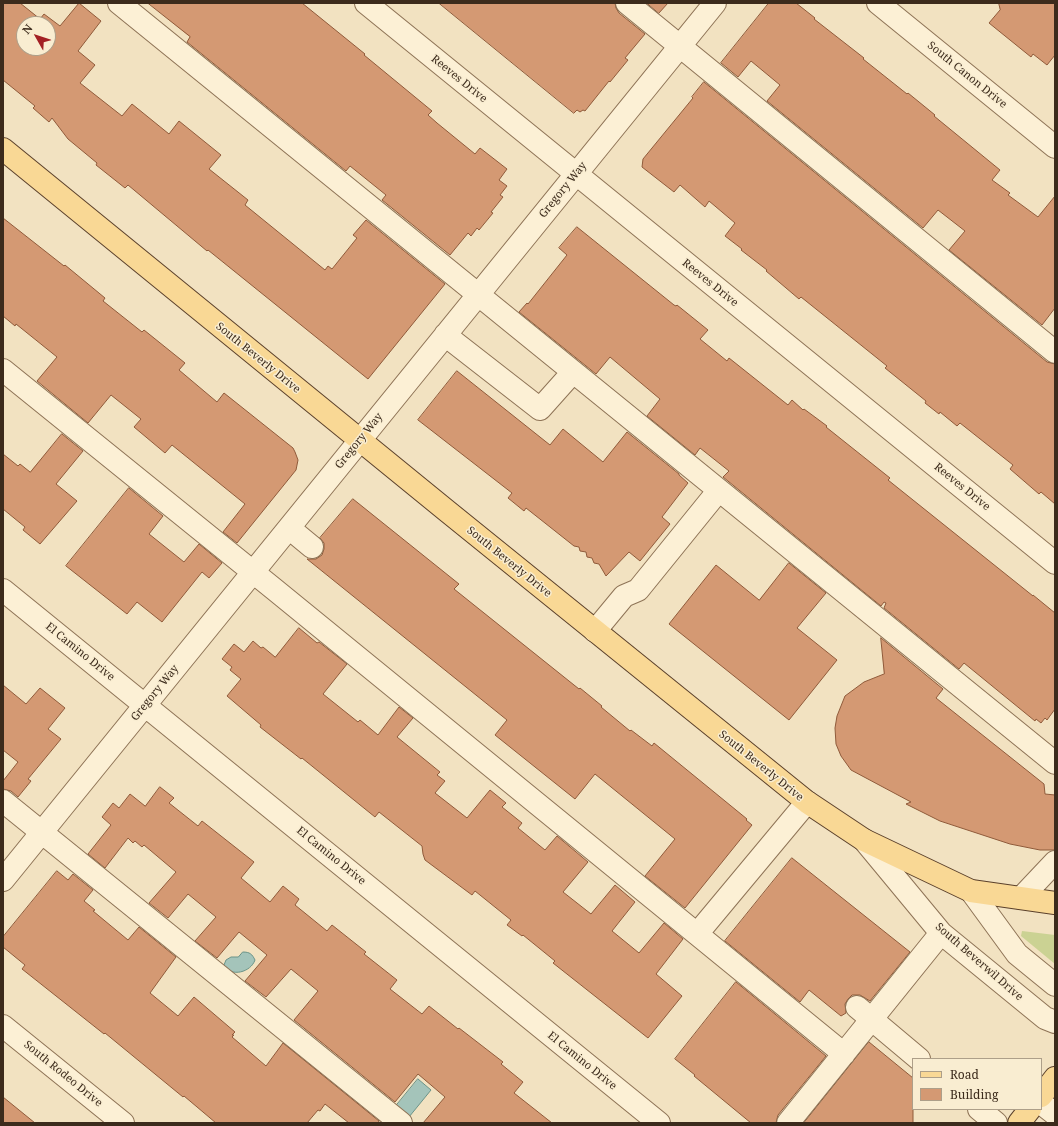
<!DOCTYPE html>
<style>
body{margin:0}
#map{position:relative;width:1058px;height:1126px;overflow:hidden;background:#f2e2c1;font-family:"Noto Serif",serif}
canvas{display:block}
.frame{position:absolute;inset:0;border:4px solid #3c2b1c;pointer-events:none}
.legend{position:absolute;left:912px;top:1058px;width:130px;height:52px;box-sizing:border-box;background:#f9edd1;border:1px solid #ad9f89;margin:0;padding:5px 7px;list-style:none;font-size:12px;color:#3c2b1c}
.legend li{display:flex;align-items:center;gap:8px;height:20px}
.legend b{width:20px;border:1px solid #ad9f89}
.north{position:absolute;left:16px;top:16px;width:40px;height:40px;box-sizing:border-box;background:#f9edd1;border:1px solid #ad9f89;border-radius:50%;rotate:309deg;font-size:11px;font-weight:700;line-height:16px;text-align:center;color:#3c2b1c}
.north::after{content:'';display:block;margin:auto;width:14px;height:18px;background:#a32024;clip-path:polygon(50% 0,100% 100%,50% 72%,0 100%)}
</style>
<div id="map">
<canvas width="1058" height="1126"></canvas>
<div class="frame"></div>
<ul class="legend">
<li><b style="height:5px;background:#f9d895"></b>Road</li>
<li><b style="height:11px;background:#d49973"></b>Building</li>
</ul>
<div class="north">N</div>
</div>
<script>
const g = document.querySelector('canvas').getContext('2d');
g.lineJoin = 'round';
function paint(path, color) {
  g.fillStyle = color;
  g.fill(path, 'evenodd');
}
function strokePath(path, color, width, dash) {
  g.strokeStyle = color;
  g.lineWidth = width;
  g.lineCap = dash ? 'butt' : 'round';
  g.setLineDash(dash || []);
  g.stroke(path);
}
function write(font, color, halo, rows, align = 'center') {
  g.font = font + ' "Noto Serif",serif';
  g.lineWidth = 3;
  g.setLineDash([]);
  g.textBaseline = 'middle';
  g.strokeStyle = halo;
  g.fillStyle = color;
  for (const [text, x, y, turn = 0] of rows) {
    g.save();
    g.translate(x, y);
    g.rotate((+turn || 0) * Math.PI / 180);
    g.textAlign = isNaN(turn) ? turn : align;
    if (halo) g.strokeText(text, 0, 0);
    g.fillText(text, 0, 0);
    g.restore();
  }
}
paint(new Path2D(`
 M 1022,931 L 1055,935 L 1055,964 L 1021,936 Z`), '#cbd293');
const water = new Path2D(`
 M 243,952 C 250,952 252,954 255,960 C 251,972 231,978 224,965 L 226,960 L 231,957 L 238,957 Z
 M 418,1079 L 431,1090 L 409,1117 L 396,1106 Z`);
paint(water, '#a4c4ba');
strokePath(water, '#6a9388', 1);
const building = new Path2D(`
 M 3,3 L 20,3 L 40,19 L 44,14 L 60,26 L 79,3 L 101,21 L 78,51 L 95,65 L 80,83 L 122,116 L 132,104 L 169,134 L 179,121 L 221,155 L 209,169 L 248,200 L 245,205 L 325,270 L 328,266 L 332,269 L 357,238 L 353,235 L 366,220 L 445,284 L 368,379 L 208,250 L 207,251 L 128,185 L 125,188 L 96,165 L 97,163 L 68,139 L 52,118 L 49,122 L 33,108 L 35,106 L 3,80 ZM 24,24 L 48,24 L 48,48 L 24,48 Z
 M 148,3 L 302,3 L 365,54 L 364,55 L 432,111 L 428,115 L 437,123 L 475,154 L 480,148 L 507,169 L 499,180 L 507,186 L 500,195 L 503,197 L 491,212 L 493,213 L 479,230 L 477,228 L 471,236 L 468,233 L 450,255 L 382,200 L 386,195 L 350,166 L 346,171 L 187,42 L 190,37 Z
 M 439,3 L 615,3 L 616,8 L 619,13 L 645,34 L 625,58 L 628,60 L 610,82 L 609,81 L 585,111 L 583,110 L 580,112 L 577,110 L 574,113 Z
 M 647,3 L 668,3 L 659,13 Z
 M 769,3 L 796,3 L 815,18 L 814,19 L 864,58 L 863,59 L 907,94 L 908,93 L 935,115 L 934,116 L 1000,170 L 992,180 L 1010,193 L 1008,195 L 1038,217 L 1055,196 L 1055,308 L 1042,325 L 949,250 L 965,231 L 938,210 L 923,228 L 767,101 L 780,85 L 751,61 L 738,77 L 721,63 Z
 M 999,3 L 1055,3 L 1055,55 L 1047,65 L 1033,54 L 1031,57 L 989,23 L 1000,10 Z
 M 704,82 L 1047,362 L 1055,364 L 1055,504 L 1041,492 L 1039,494 L 1010,469 L 1013,465 L 960,423 L 957,426 L 940,412 L 939,414 L 925,403 L 926,401 L 885,368 L 887,366 L 801,297 L 799,299 L 766,271 L 767,270 L 741,250 L 742,249 L 725,236 L 735,223 L 709,201 L 705,207 L 680,185 L 674,192 L 642,167 L 643,159 L 693,98 L 692,97 Z
 M 3,218 L 64,266 L 65,265 L 105,298 L 103,301 L 142,332 L 144,330 L 185,363 L 179,370 L 217,402 L 224,393 L 293,448 L 295,452 L 298,460 L 296,470 L 237,543 L 223,532 L 245,504 L 172,445 L 165,453 L 134,427 L 141,419 L 111,395 L 88,423 L 37,381 L 57,357 L 16,324 L 15,326 L 3,316 Z
 M 577,227 L 674,305 L 676,306 L 677,305 L 708,330 L 700,339 L 727,361 L 729,358 L 788,405 L 792,400 L 803,410 L 804,409 L 827,426 L 826,427 L 890,478 L 888,480 L 1033,596 L 1033,595 L 1055,613 L 1055,709 L 1047,720 L 1045,718 L 1041,723 L 1036,719 L 1035,721 L 964,663 L 959,669 L 884,608 L 886,603 L 884,602 L 881,606 L 723,477 L 729,471 L 700,448 L 695,455 L 647,416 L 660,399 L 610,357 L 596,374 L 519,312 L 527,303 L 528,304 L 567,255 L 559,248 Z
 M 457,371 L 550,445 L 563,429 L 603,462 L 627,432 L 679,474 L 679,475 L 688,483 L 662,517 L 670,524 L 640,561 L 629,552 L 606,576 L 599,564 L 594,563 L 592,558 L 587,557 L 586,552 L 580,551 L 579,547 L 574,546 L 526,508 L 524,511 L 508,498 L 512,493 L 418,420 Z
 M 62,434 L 83,451 L 56,484 L 77,501 L 40,544 L 23,530 L 25,527 L 3,509 L 3,454 L 18,466 L 20,464 L 30,472 Z
 M 129,488 L 163,516 L 149,534 L 184,562 L 199,544 L 222,563 L 209,578 L 202,572 L 162,622 L 137,602 L 127,614 L 66,566 Z
 M 353,499 L 459,584 L 454,589 L 579,689 L 580,688 L 602,706 L 601,707 L 630,731 L 631,730 L 652,746 L 654,743 L 747,819 L 746,820 L 752,825 L 685,908 L 645,876 L 675,839 L 595,774 L 575,799 L 495,735 L 507,720 L 307,559 L 316,559 L 322,555 L 324,549 L 324,543 L 320,538 Z
 M 789,563 L 826,593 L 797,628 L 837,660 L 789,720 L 669,624 L 716,565 L 759,600 Z
 M 299,628 L 317,643 L 319,642 L 347,664 L 323,694 L 358,722 L 360,720 L 378,735 L 399,707 L 413,718 L 397,737 L 440,772 L 437,775 L 445,781 L 435,793 L 467,818 L 490,790 L 506,803 L 502,807 L 522,823 L 518,828 L 545,850 L 557,836 L 588,862 L 563,892 L 591,914 L 615,885 L 635,902 L 612,931 L 639,953 L 664,923 L 683,939 L 656,974 L 682,996 L 648,1038 L 553,963 L 555,961 L 523,935 L 522,936 L 507,925 L 511,920 L 475,891 L 472,895 L 425,860 L 423,854 L 422,846 L 379,812 L 375,817 L 302,758 L 301,759 L 260,727 L 261,725 L 227,696 L 241,679 L 230,670 L 232,667 L 222,659 L 234,644 L 244,652 L 253,641 L 261,648 L 263,647 L 275,657 Z
 M 881,638 L 943,689 L 936,698 L 1044,784 L 1045,794 L 1055,795 L 1055,850 L 1040,850 L 1010,844 L 940,821 L 906,804 L 911,802 L 851,770 L 841,756 L 836,744 L 835,728 L 837,716 L 845,696 L 864,682 L 884,674 Z
 M 3,685 L 26,704 L 40,688 L 65,708 L 48,729 L 61,739 L 28,779 L 31,781 L 18,797 L 11,791 L 3,789 L 3,781 L 18,762 L 3,750 Z
 M 160,787 L 174,798 L 169,803 L 198,826 L 202,821 L 254,862 L 241,878 L 270,902 L 283,886 L 299,899 L 295,905 L 327,931 L 332,925 L 366,952 L 364,954 L 397,980 L 390,989 L 422,1014 L 429,1006 L 458,1029 L 459,1028 L 503,1062 L 501,1064 L 523,1082 L 514,1093 L 552,1123 L 423,1123 L 445,1097 L 418,1074 L 395,1102 L 294,1020 L 318,991 L 291,969 L 266,997 L 245,981 L 267,955 L 239,932 L 217,958 L 195,941 L 216,917 L 188,894 L 168,918 L 149,903 L 176,872 L 144,845 L 142,847 L 135,841 L 133,843 L 128,838 L 105,868 L 88,854 L 111,825 L 102,817 L 113,803 L 119,808 L 130,794 L 145,806 Z
 M 792,858 L 910,952 L 870,1001 L 860,995 L 852,995 L 848,999 L 845,1004 L 846,1013 L 841,1016 L 809,990 L 800,1002 L 725,941 Z
 M 57,871 L 68,880 L 73,874 L 93,890 L 84,901 L 95,910 L 93,911 L 128,940 L 139,927 L 176,957 L 150,993 L 178,1016 L 194,997 L 235,1032 L 232,1035 L 234,1035 L 232,1037 L 266,1066 L 283,1043 L 379,1121 L 378,1123 L 349,1123 L 325,1104 L 320,1111 L 318,1110 L 307,1123 L 216,1123 L 184,1096 L 183,1097 L 105,1033 L 104,1034 L 22,969 L 25,965 L 3,947 L 3,937 Z
 M 736,982 L 826,1056 L 778,1115 L 776,1123 L 751,1123 L 694,1076 L 695,1075 L 675,1059 Z
 M 869,1042 L 913,1078 L 913,1123 L 804,1123 Z
 M 3,1097 L 35,1123 L 3,1123 Z`);
paint(building, '#d49973');
strokePath(building, '#8f5a3a', 1);
const minor = new Path2D(`
 M 119,3 L 1055,763
 M 366,3 L 1055,563
 M 627,3 L 1055,352
 M 878,3 L 1055,147
 M 445,335 L 540,409 L 573,372
 M 3,370 L 274,589 L 844,1054
 M 289,528 L 312,547
 M 3,590 L 659,1123
 M 595,631 L 624,596 L 638,590 L 719,490
 M 3,801 L 401,1123
 M 864,840 L 941,933 L 1045,1018 L 1055,1022
 M 3,880 L 715,3
 M 971,891 L 1017,954 L 1055,985
 M 1021,898 L 1055,862
 M 697,934 L 807,802
 M 857,1007 L 919,1059
 M 3,1026 L 123,1123
 M 1041,1103 L 1055,1114
 M 979,1109 L 996,1123
 M 788,1123 L 941,933`);
const major = new Path2D(`
 M 3,149 L 447,511 L 807,802 L 864,840 L 971,891 L 1055,903
 M 1041,1096 L 1055,1078
 M 1019,1123 L 1030,1109`);
strokePath(minor, '#8e7356', 24);
strokePath(major, '#5b402b', 24);
strokePath(minor, '#fcf0d5', 22);
strokePath(major, '#f9d895', 22);
write('11px', '#3c2b1c', '#f9edd1', [
 ["South Canon Drive",967,75,39],
 ["Reeves Drive",459,79,39],
 ["Gregory Way",563,190,-51],
 ["Reeves Drive",710,283,39],
 ["South Beverly Drive",258,358,39],
 ["Gregory Way",359,441,-51],
 ["Reeves Drive",962,487,39],
 ["South Beverly Drive",509,562,39],
 ["El Camino Drive",80,652,39],
 ["Gregory Way",155,693,-51],
 ["South Beverly Drive",761,766,39],
 ["El Camino Drive",331,856,39],
 ["South Beverwil Drive",979,962,41],
 ["El Camino Drive",582,1061,39],
 ["South Rodeo Drive",63,1074,39]
]);
</script>
